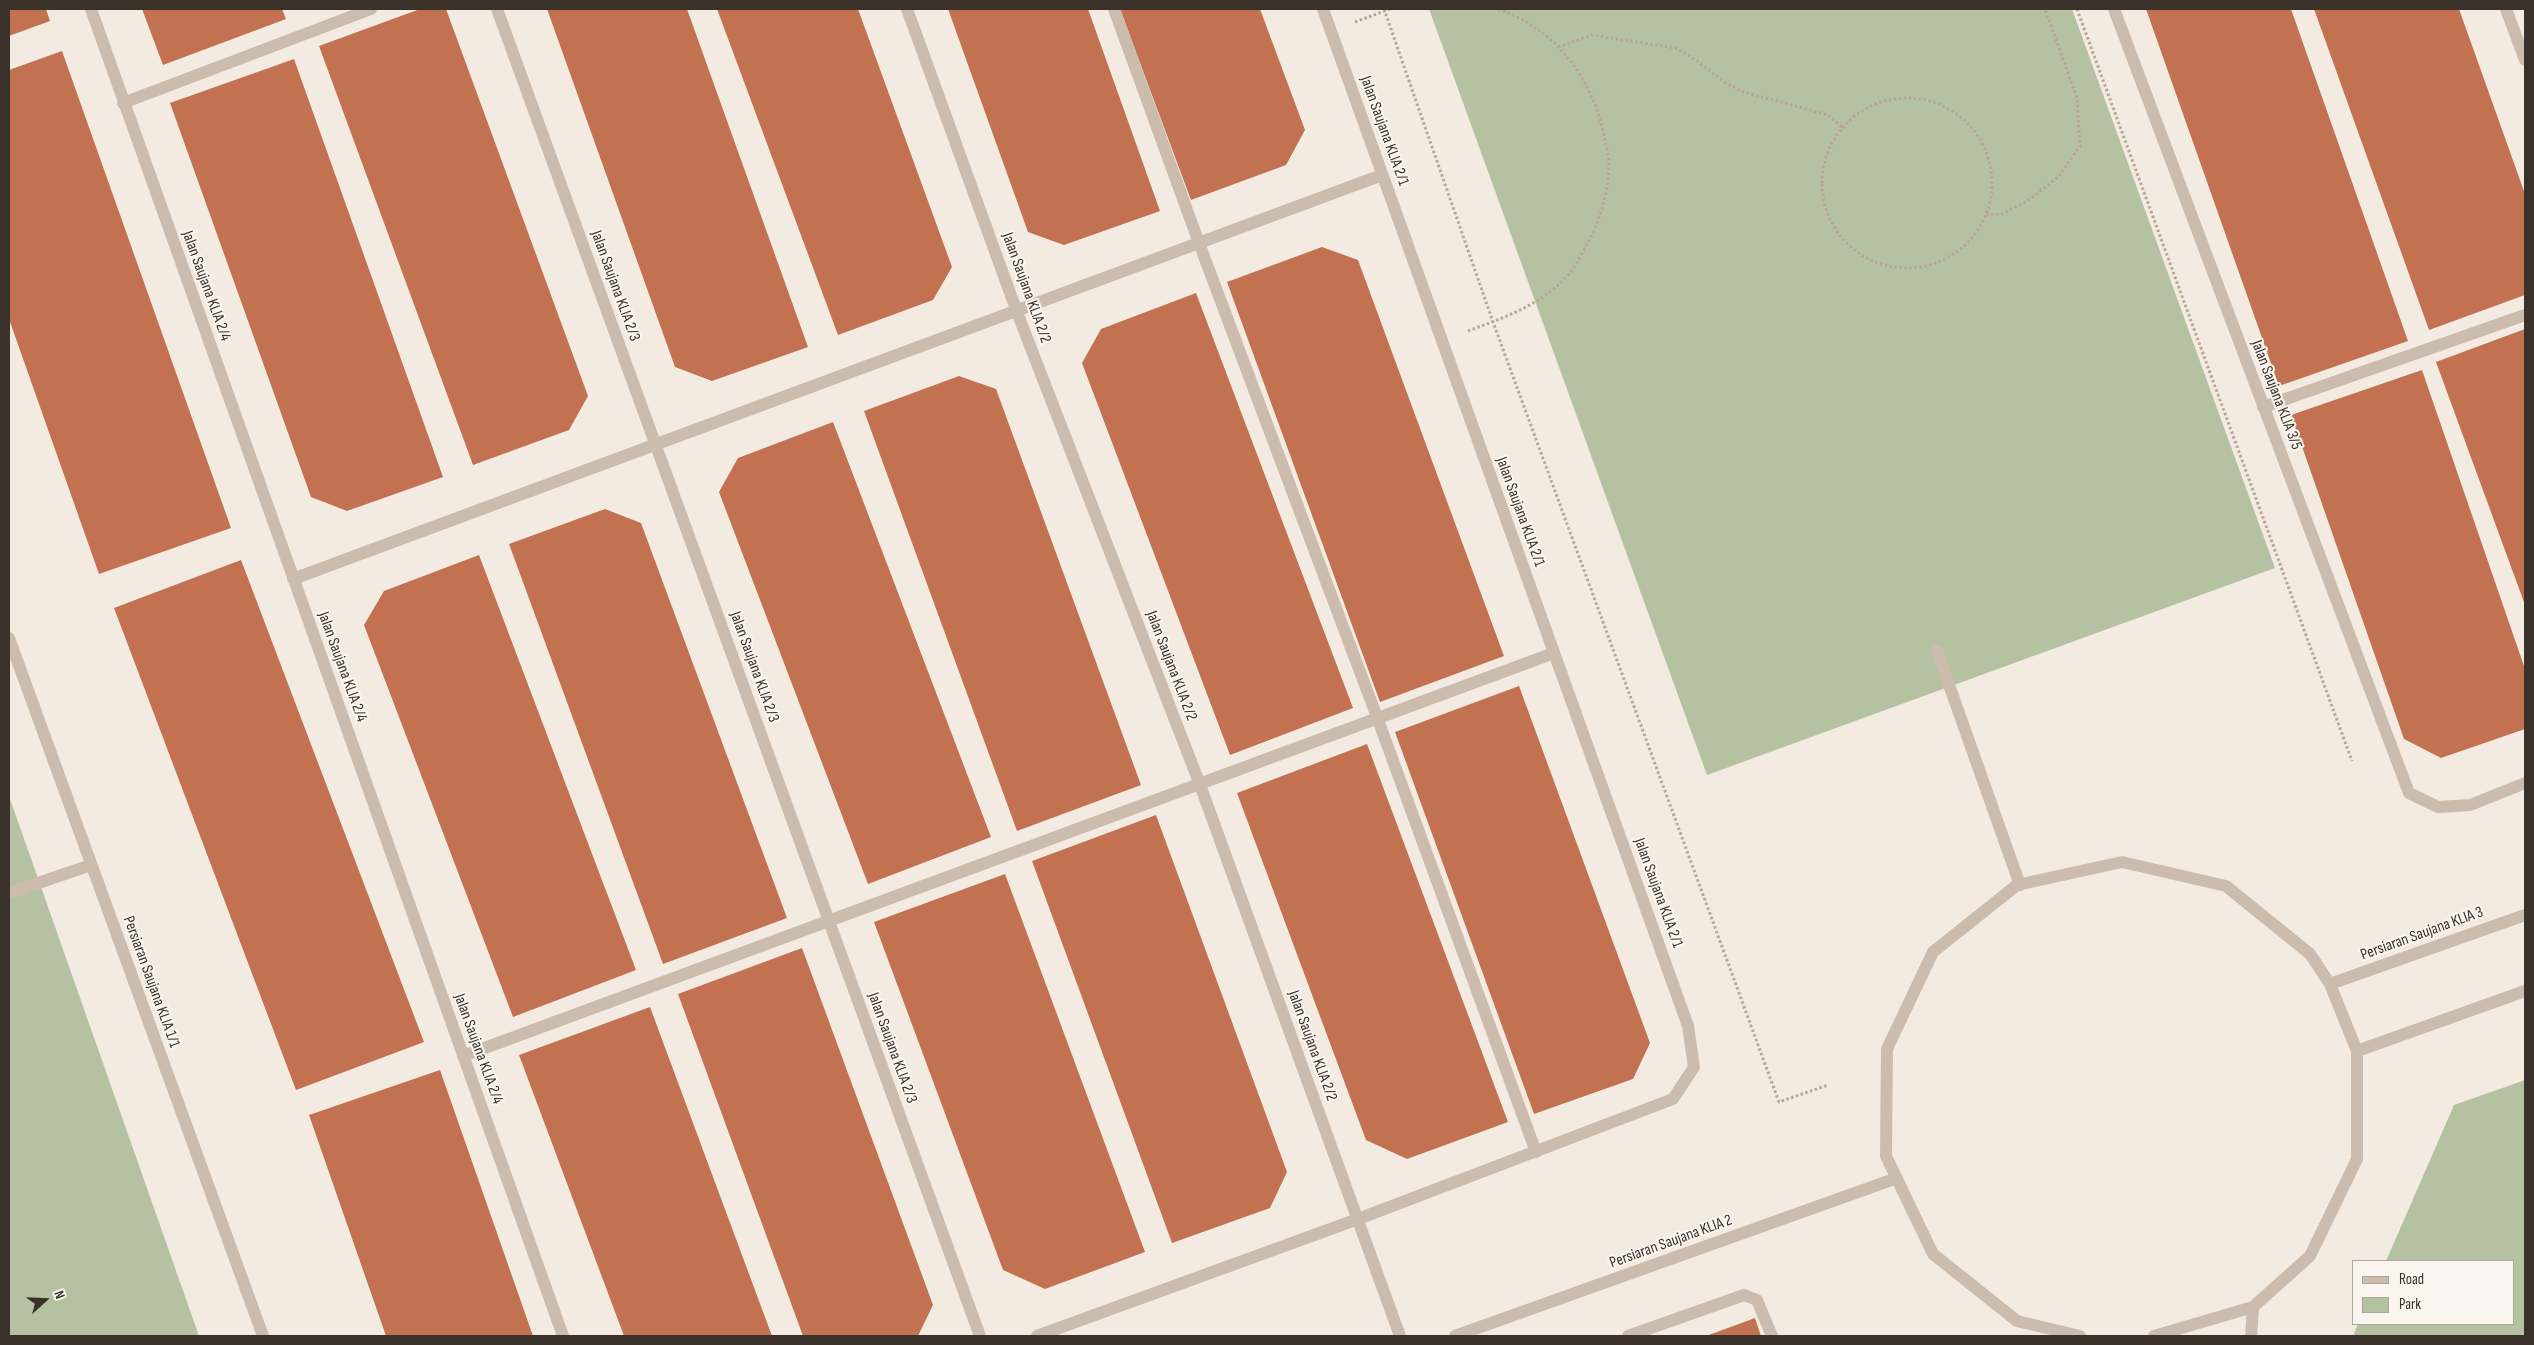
<!DOCTYPE html>
<style>
body{margin:0}
#map{position:relative;width:2534px;height:1345px;overflow:hidden;background:#f3ebe1;font-family:"Sofia Sans Condensed",sans-serif}
canvas{display:block}
.frame{position:absolute;inset:0;border:10px solid #3a312b;pointer-events:none}
.legend{position:absolute;left:2352px;top:1260px;width:162px;height:65px;box-sizing:border-box;background:#faf5ee;border:1px solid #ada7a0;margin:0;padding:6px 9px;list-style:none;font-size:15px;color:#3a312b}
.legend li{display:flex;align-items:center;gap:10px;height:25px}
.legend b{width:25px;border:1px solid #ada7a0}
.north{position:absolute;left:20px;top:1275px;width:50px;height:50px;-webkit-text-stroke:4px #faf5ee;paint-order:stroke;rotate:70deg;font-size:14px;font-weight:700;line-height:20px;text-align:center;color:#3a312b}
.north::after{content:'';display:block;margin:auto;width:18px;height:22px;background:#3a312b;clip-path:polygon(50% 0,100% 100%,50% 72%,0 100%)}
</style>
<div id="map">
<canvas width="2534" height="1345"></canvas>
<div class="frame"></div>
<ul class="legend">
<li><b style="height:6px;background:#cbbcad"></b>Road</li>
<li><b style="height:14px;background:#b5c2a1"></b>Park</li>
</ul>
<div class="north">N</div>
</div>
<script>
const g = document.querySelector('canvas').getContext('2d');
g.lineJoin = 'round';
function paint(path, color) {
  g.fillStyle = color;
  g.fill(path, 'evenodd');
}
function strokePath(path, color, width, dash) {
  g.strokeStyle = color;
  g.lineWidth = width;
  g.lineCap = dash ? 'butt' : 'round';
  g.setLineDash(dash || []);
  g.stroke(path);
}
function write(font, color, halo, rows, align = 'center') {
  g.font = font + ' "Sofia Sans Condensed",sans-serif';
  g.lineWidth = 4;
  g.setLineDash([]);
  g.textBaseline = 'middle';
  g.strokeStyle = halo;
  g.fillStyle = color;
  for (const [text, x, y, turn = 0] of rows) {
    g.save();
    g.translate(x, y);
    g.rotate((+turn || 0) * Math.PI / 180);
    g.textAlign = isNaN(turn) ? turn : align;
    if (halo) g.strokeText(text, 0, 0);
    g.fillText(text, 0, 0);
    g.restore();
  }
}
paint(new Path2D(`
 M 1429,9 L 2072,9 L 2275,568 L 1707,775 Z
 M 9,796 L 199,1336 L 9,1336 Z
 M 2525,1080 L 2525,1336 L 2353,1336 L 2358,1324 L 2513,1324 L 2513,1261 L 2386,1261 L 2454,1105 Z`), '#b5c2a1');
paint(new Path2D(`
 M 9,9 L 46,9 L 50,21 L 9,36 Z
 M 142,9 L 282,9 L 286,19 L 163,65 Z
 M 420,9 L 446,9 L 588,396 L 569,430 L 473,465 L 319,46 Z
 M 547,9 L 687,9 L 808,347 L 712,381 L 675,367 Z
 M 717,9 L 858,9 L 952,267 L 933,300 L 838,335 Z
 M 948,9 L 1088,9 L 1160,211 L 1064,245 L 1028,232 Z
 M 1120,9 L 1260,9 L 1305,130 L 1286,165 L 1191,200 Z
 M 2146,9 L 2291,9 L 2408,341 L 2279,386 Z
 M 2314,9 L 2459,9 L 2525,194 L 2525,295 L 2429,330 Z
 M 62,51 L 231,528 L 99,574 L 9,319 L 9,70 Z
 M 294,59 L 443,477 L 347,511 L 311,497 L 170,103 Z
 M 1322,247 L 1358,260 L 1504,656 L 1380,702 L 1227,282 Z
 M 1196,293 L 1353,708 L 1230,755 L 1082,363 L 1101,329 Z
 M 2525,329 L 2525,605 L 2436,362 Z
 M 2422,370 L 2525,669 L 2525,729 L 2441,758 L 2404,739 L 2291,415 Z
 M 959,376 L 996,389 L 1141,785 L 1017,831 L 864,411 Z
 M 833,422 L 991,837 L 868,884 L 719,492 L 738,458 Z
 M 605,509 L 641,523 L 787,918 L 663,964 L 509,544 Z
 M 479,555 L 636,970 L 513,1017 L 364,625 L 384,591 Z
 M 241,560 L 424,1042 L 296,1090 L 114,608 Z
 M 1519,686 L 1650,1043 L 1633,1079 L 1534,1114 L 1395,732 Z
 M 1367,744 L 1508,1122 L 1407,1159 L 1366,1140 L 1237,793 Z
 M 1156,815 L 1287,1172 L 1270,1208 L 1172,1243 L 1032,861 Z
 M 1005,874 L 1145,1252 L 1045,1289 L 1003,1270 L 874,922 Z
 M 802,948 L 933,1305 L 918,1336 L 803,1336 L 678,994 Z
 M 650,1007 L 772,1336 L 624,1336 L 519,1055 Z
 M 440,1070 L 533,1336 L 386,1336 L 309,1115 Z
 M 1755,1318 L 1761,1336 L 1706,1336 Z`), '#c27251');
strokePath(new Path2D(`
 M 1384,9 L 1493,322 L 1779,1102 L 1828,1085
 M 2077,9 L 2352,761
 M 1355,22 L 1390,9
 M 1558,47 L 1591,35 L 1676,48 L 1696,60 L 1726,83 L 1744,92 L 1828,115 L 1842,127
 M1822 183a85 85 0 1 1 170 0a85 85 0 1 1-170 0Z
 M 1986,215 L 2002,214 L 2029,200 L 2059,176 L 2080,146 L 2077,98 L 2045,9
 M 1468,331 C 1505,317 1542,305 1569,274 C 1575,268 1579,259 1583,251 C 1599,225 1608,196 1609,165 C 1609,156 1606,145 1604,136 C 1593,78 1554,27 1497,9`), '#b7a697', 3, [2.5, 2.5]);
strokePath(new Path2D(`
 M 91,9 L 563,1336
 M 497,9 L 980,1336
 M 907,9 L 1017,312 L 1199,782 L 1400,1336
 M 1114,9 L 1199,243 L 1377,717 L 1536,1152
 M 2114,9 L 2409,793 L 2438,807 L 2470,805 L 2525,783
 M 2506,9 L 2525,60
 M 123,103 L 371,9
 M 2263,407 L 2525,315
 M 293,579 C 656,443 1019,311 1382,175
 M 9,638 L 263,1336
 M 1937,651 L 2020,885
 M 9,893 L 91,865
 M 2330,984 L 2525,915
 M 2357,1051 L 2525,991
 M 463,1056 L 1554,653
 M 1037,1336 L 1358,1219 L 1673,1099 L 1694,1067 L 1688,1026 L 1323,9
 M 1455,1336 L 1897,1178
 M 1628,1336 L 1744,1295 L 1757,1300 L 1772,1336
 M 2080,1336 L 2017,1321 L 1933,1254 L 1886,1156 L 1887,1049 L 1933,952 L 2017,885 L 2122,862 L 2226,886 L 2310,954 L 2330,984 L 2357,1051 L 2357,1159 L 2310,1256 L 2253,1307 L 2154,1336
 M 2251,1336 L 2253,1307`), '#cbbcad', 12);
write('16px', '#3a312b', '#faf5ee', [
 ["Jalan Saujana KLIA 2/1",1384,131,70],
 ["Jalan Saujana KLIA 2/4",206,286,70],
 ["Jalan Saujana KLIA 2/3",615,286,70],
 ["Jalan Saujana KLIA 2/2",1026,288,70],
 ["Jalan Saujana KLIA 3/5",2276,395,69],
 ["Jalan Saujana KLIA 2/1",1520,512,70],
 ["Jalan Saujana KLIA 2/2",1171,666,69],
 ["Jalan Saujana KLIA 2/4",342,667,70],
 ["Jalan Saujana KLIA 2/3",754,667,70],
 ["Jalan Saujana KLIA 2/1",1658,893,70],
 ["Persiaran Saujana KLIA 3",2422,934,-20],
 ["Persiaran Saujana KLIA 1/1",151,982,70],
 ["Jalan Saujana KLIA 2/2",1312,1046,70],
 ["Jalan Saujana KLIA 2/3",892,1048,70],
 ["Jalan Saujana KLIA 2/4",478,1049,70],
 ["Persiaran Saujana KLIA 2",1671,1242,-20]
]);
</script>
